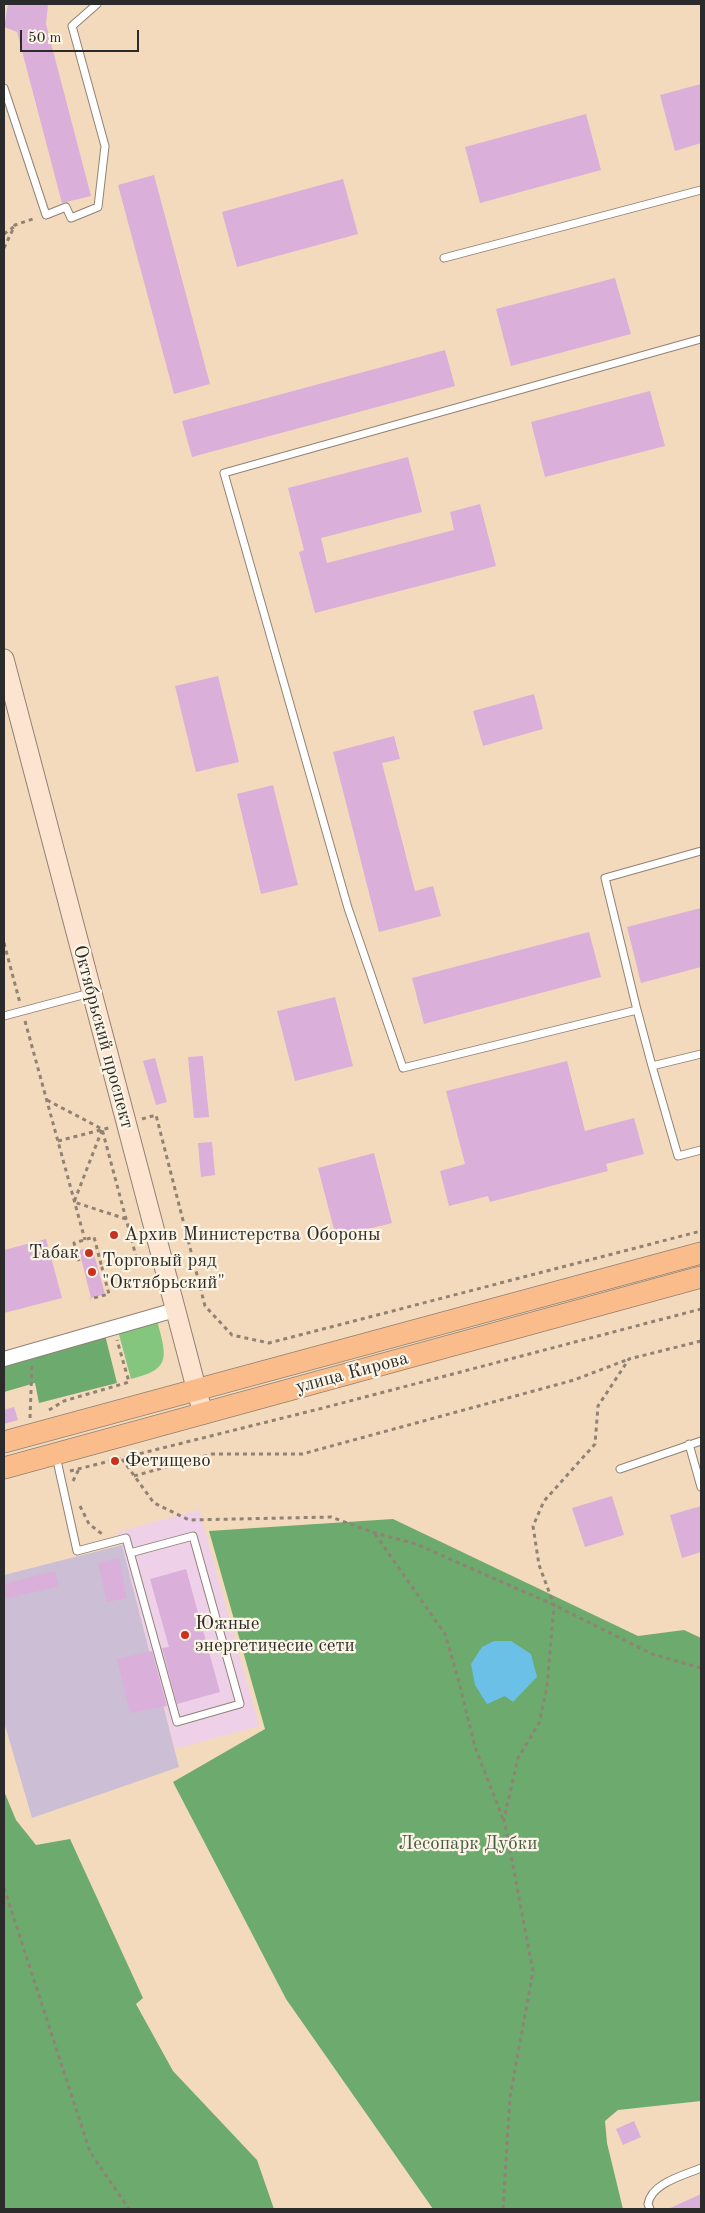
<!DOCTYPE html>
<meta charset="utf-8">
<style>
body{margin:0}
#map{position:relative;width:705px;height:2213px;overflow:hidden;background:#f4dabd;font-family:"Old Standard TT",serif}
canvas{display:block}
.frame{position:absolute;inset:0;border:5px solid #2b2b2b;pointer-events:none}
.scale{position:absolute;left:20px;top:30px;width:119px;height:22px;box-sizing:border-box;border:2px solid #2b2b2b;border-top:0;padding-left:6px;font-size:15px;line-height:18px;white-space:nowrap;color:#2b2b2b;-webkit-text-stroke:4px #fcf5e5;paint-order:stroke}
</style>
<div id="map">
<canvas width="705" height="2213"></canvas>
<div class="frame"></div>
<div class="scale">50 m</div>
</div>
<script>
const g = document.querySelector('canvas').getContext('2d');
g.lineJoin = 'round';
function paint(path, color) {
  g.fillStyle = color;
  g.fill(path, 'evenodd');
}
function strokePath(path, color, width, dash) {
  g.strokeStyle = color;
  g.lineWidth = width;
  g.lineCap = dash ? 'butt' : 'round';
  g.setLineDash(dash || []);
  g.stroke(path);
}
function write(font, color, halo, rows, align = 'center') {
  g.font = font + ' "Old Standard TT",serif';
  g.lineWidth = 4.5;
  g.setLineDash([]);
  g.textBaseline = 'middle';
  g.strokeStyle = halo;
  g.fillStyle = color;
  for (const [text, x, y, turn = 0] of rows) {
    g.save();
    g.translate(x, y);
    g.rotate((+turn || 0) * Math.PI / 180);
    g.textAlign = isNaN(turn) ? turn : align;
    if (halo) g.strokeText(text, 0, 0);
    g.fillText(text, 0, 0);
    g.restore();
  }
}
paint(new Path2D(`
 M 199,1510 L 259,1726 L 175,1749 L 118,1532 Z`), '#eed0e8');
paint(new Path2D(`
 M 122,1545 L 179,1767 L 32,1818 L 4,1722 L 4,1575 Z`), '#ccbed4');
paint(new Path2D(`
 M 157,1320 C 166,1356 173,1369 131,1379 L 118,1331 Z`), '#85c67e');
paint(new Path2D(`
 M 105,1335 L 117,1383 L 39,1403 L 35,1383 L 4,1392 L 4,1365 Z
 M 393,1519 L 638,1636 L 684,1630 L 701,1638 L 701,2101 L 618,2110 L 605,2121 L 607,2143 L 623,2209 L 433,2209 L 286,1999 L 173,1782 L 265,1729 L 209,1531 Z
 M 4,1791 L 16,1820 L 36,1845 L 70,1839 L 143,1998 L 136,2004 L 173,2071 L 257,2160 L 274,2209 L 4,2209 Z`), '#6cab6d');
paint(new Path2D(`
 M 494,1641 L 511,1641 L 531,1654 L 537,1677 L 513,1702 L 505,1696 L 487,1704 L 475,1685 L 471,1664 L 482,1647 Z`), '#6bc0e8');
paint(new Path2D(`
 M 8,4 L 48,4 L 46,24 L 91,196 L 62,203 L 17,32 L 4,27 Z
 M 701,84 L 701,143 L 675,151 L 660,95 Z
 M 586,114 L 601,170 L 480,203 L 465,147 Z
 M 154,175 L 210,384 L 174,394 L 118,185 Z
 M 343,179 L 358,234 L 237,267 L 222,212 Z
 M 615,278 L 631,334 L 511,366 L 496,309 Z
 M 445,350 L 455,386 L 192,457 L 182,421 Z
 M 650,391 L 665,446 L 545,477 L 531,422 Z
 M 408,457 L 422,512 L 321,538 L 327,563 L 454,530 L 450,512 L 480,504 L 496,566 L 315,613 L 299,552 L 304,550 L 288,488 Z
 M 218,676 L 239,762 L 196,772 L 175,686 Z
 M 534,694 L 543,729 L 483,746 L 473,711 Z
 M 394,736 L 400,759 L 382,763 L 415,891 L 433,886 L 441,916 L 379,932 L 333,752 Z
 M 273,785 L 298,885 L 261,894 L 237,794 Z
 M 701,908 L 701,967 L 641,983 L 627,927 Z
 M 589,932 L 601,977 L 424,1024 L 412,978 Z
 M 335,997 L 353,1066 L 295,1081 L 277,1011 Z
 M 203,1056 L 209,1117 L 194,1118 L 188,1057 Z
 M 155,1058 L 167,1102 L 156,1105 L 143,1061 Z
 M 567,1061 L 585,1131 L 634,1118 L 644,1154 L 606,1164 L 608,1171 L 490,1202 L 488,1196 L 449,1206 L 440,1171 L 465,1164 L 446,1091 Z
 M 212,1142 L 215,1175 L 201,1177 L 198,1143 Z
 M 374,1153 L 392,1223 L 336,1237 L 318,1168 Z
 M 46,1239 L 62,1298 L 4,1313 L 4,1250 Z
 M 92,1247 L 105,1294 L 91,1298 L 79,1250 Z
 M 14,1407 L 18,1420 L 4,1424 L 4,1410 Z
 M 612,1496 L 624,1535 L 585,1547 L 572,1508 Z
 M 701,1506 L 701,1552 L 682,1558 L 670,1515 Z
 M 119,1558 L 127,1598 L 107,1602 L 98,1563 Z
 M 186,1569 L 220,1692 L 177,1704 L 162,1648 L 169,1647 L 150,1579 Z
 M 55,1571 L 59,1586 L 4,1599 L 4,1584 Z
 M 152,1651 L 167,1706 L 130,1713 L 117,1659 Z
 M 634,2121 L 641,2137 L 623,2145 L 616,2129 Z
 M 701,2194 L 701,2209 L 668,2209 Z`), '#daafda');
const service = new Path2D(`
 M 4,88 L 46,215 L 66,207 L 71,218 L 98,207 L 105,146 L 72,26 L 97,4
 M 444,258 L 701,190
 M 701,339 L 224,473 L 348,908 L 403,1068 L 637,1010 L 605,878 L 701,851
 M 636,1006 L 652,1066 L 701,1054
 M 4,1016 L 90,993
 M 652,1066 L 678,1156 L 701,1150
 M 689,1444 L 701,1487
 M 56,1456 L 77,1551 L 126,1538 L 177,1722 L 240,1704 L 193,1536 L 130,1553
 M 620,1469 L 701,1441
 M 650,2209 L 648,2204 C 651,2183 685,2175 701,2168`);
const minor = new Path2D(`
 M 4,1359 L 175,1310`);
const secondary = new Path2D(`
 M 4,659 L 203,1414`);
const primary = new Path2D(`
 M 4,1442 L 701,1253
 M 4,1468 L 701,1277`);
strokePath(service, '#908274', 9);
strokePath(minor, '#908274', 16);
strokePath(secondary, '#908274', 21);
strokePath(primary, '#908274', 23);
strokePath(new Path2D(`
 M 4,234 L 15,226
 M 4,248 L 15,225 L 36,218
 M 4,943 L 20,1003
 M 25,1021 L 85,1240
 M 47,1100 L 102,1129 L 137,1260 L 102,1268 L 109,1294 L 90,1299
 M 142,1119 L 156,1115 L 205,1306 L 232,1335 L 269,1343 L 701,1231
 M 102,1130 L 74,1202 L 126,1219
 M 58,1141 L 112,1127
 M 79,1261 L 74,1243 L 94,1237 L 102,1268
 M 49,1410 L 64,1401 L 129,1382 L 117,1340
 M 30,1418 L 32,1364
 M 122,1459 L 154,1503 L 189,1520 L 331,1517 L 375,1533 L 416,1544 L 554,1605 L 652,1654 L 701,1668
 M 70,1471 L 323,1408 L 701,1309
 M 134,1476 L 212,1454 L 302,1454 L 574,1380 L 629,1359
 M 73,1481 L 79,1469
 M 80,1506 L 89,1524 L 102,1534
 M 375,1534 L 445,1634 L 459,1682 L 475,1747 L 503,1819
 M 4,1888 L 90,2152 L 129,2209
 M 503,2209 L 510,2097 L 533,1971 L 504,1819 L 518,1758 L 539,1723 L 547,1687 L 554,1605 L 539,1565 L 533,1526 L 544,1501 L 595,1444 L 598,1406 L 629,1359 L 701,1341`), '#908274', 3, [4, 4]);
strokePath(service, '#fff', 7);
strokePath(minor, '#fff', 14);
strokePath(secondary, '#fde4d1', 19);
strokePath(primary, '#fabc8b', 21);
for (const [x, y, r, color] of [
 [114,1235,5,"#c8321e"],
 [89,1253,5,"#c8321e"],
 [92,1272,5,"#c8321e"],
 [115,1461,5,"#c8321e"],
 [185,1635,5,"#c8321e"]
]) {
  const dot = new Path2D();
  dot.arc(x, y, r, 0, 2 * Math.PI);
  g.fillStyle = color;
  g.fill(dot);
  strokePath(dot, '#fcf5e5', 2);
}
write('19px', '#2b2b2b', '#fcf5e5', [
 ["Октябрьский проспект",103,1037,75],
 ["улица Кирова",352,1373,-15]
]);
write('19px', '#2b2b2b', '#fcf5e5', [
 ["Архив Министерства Обороны",124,1235],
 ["Табак",79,1253,"right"],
 ["Торговый ряд",102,1261],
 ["\"Октябрьский\"",102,1283],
 ["Фетищево",125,1461],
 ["Южные",195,1624],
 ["энергетичесие сети",195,1646]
], 'left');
write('19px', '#465a44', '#fcf5e5', [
 ["Лесопарк Дубки",468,1844]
]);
</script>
